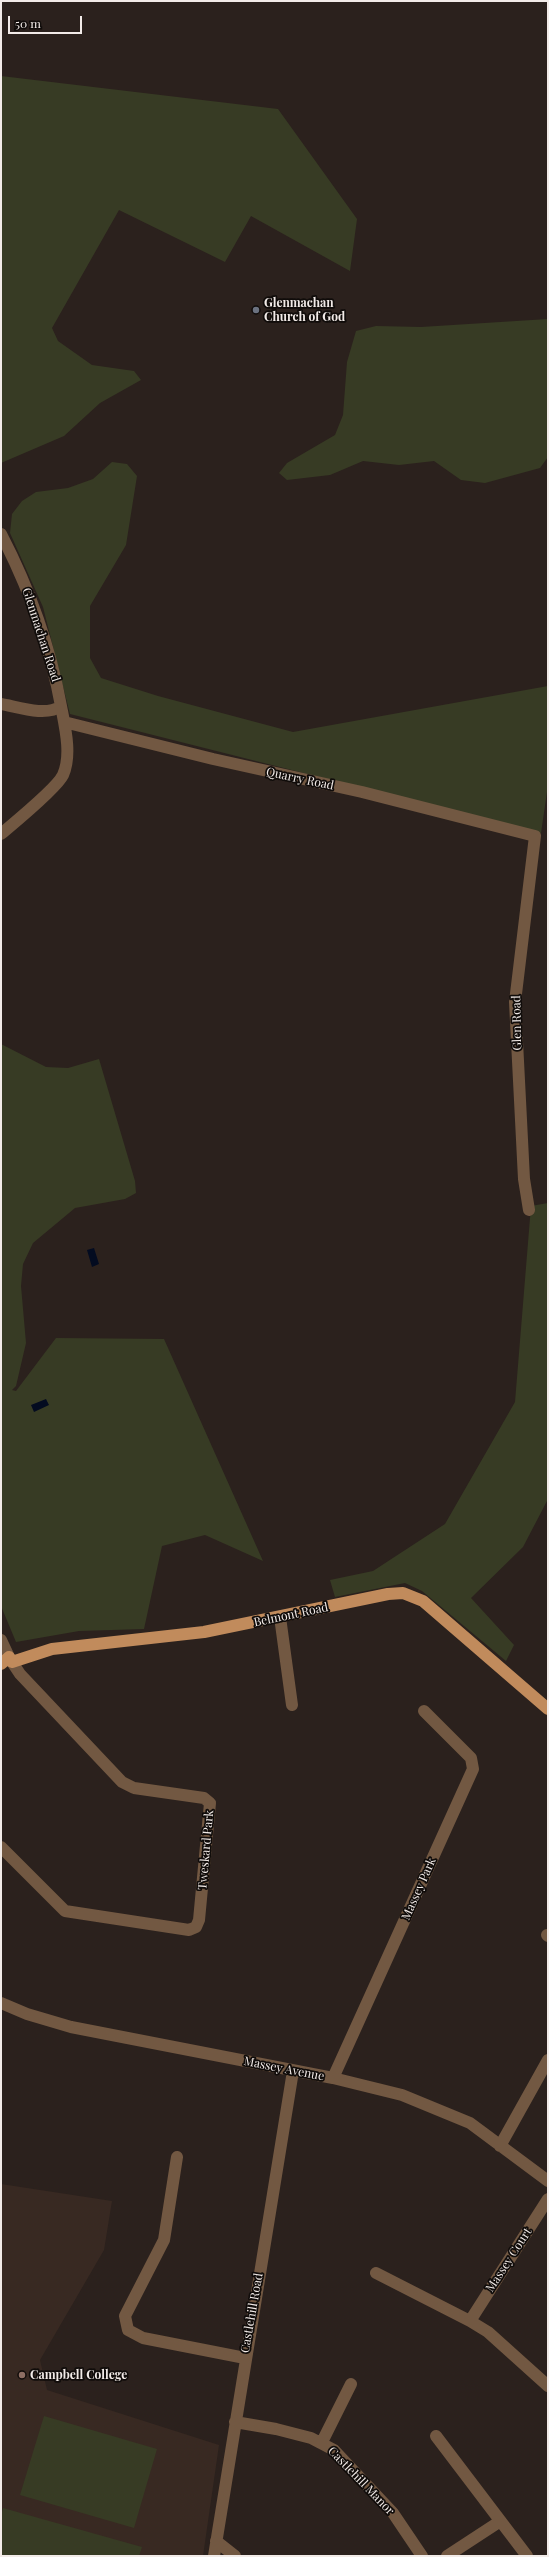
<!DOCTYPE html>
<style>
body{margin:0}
#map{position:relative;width:549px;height:2557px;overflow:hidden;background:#2b211d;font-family:"Playfair Display",serif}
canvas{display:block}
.frame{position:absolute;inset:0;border:2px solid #f2ebe8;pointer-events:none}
.scale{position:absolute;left:8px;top:16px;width:74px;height:18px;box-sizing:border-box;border:2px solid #f2ebe8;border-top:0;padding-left:5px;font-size:12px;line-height:14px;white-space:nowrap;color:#f2ebe8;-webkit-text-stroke:3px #100c0a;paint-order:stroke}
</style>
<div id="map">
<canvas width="549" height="2557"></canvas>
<div class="frame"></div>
<div class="scale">50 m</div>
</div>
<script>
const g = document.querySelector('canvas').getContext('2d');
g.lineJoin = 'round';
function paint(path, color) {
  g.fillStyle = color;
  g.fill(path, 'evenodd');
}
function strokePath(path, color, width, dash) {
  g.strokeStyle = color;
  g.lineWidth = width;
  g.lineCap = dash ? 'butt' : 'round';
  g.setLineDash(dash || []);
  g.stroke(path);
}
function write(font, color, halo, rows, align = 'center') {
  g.font = font + ' "Playfair Display",serif';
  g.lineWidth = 3.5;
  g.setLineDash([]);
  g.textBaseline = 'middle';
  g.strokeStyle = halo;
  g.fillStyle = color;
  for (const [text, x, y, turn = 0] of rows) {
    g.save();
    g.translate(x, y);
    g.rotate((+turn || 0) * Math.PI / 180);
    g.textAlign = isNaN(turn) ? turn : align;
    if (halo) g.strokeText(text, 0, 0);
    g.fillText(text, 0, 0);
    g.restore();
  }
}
paint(new Path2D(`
 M 1,2184 L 112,2201 L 104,2250 L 40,2360 L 47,2390 L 219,2445 L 203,2556 L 1,2556 Z`), '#382922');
paint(new Path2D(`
 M 1,76 L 278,109 L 357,219 L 350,271 L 251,216 L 225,262 L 119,210 L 52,328 L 58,341 L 92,365 L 134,371 L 141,380 L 100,403 L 64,436 L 1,463 Z
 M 548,319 L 548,457 L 540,468 L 485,483 L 461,480 L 434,461 L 399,465 L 363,461 L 330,475 L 287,480 L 279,473 L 287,463 L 335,435 L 343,415 L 347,362 L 356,331 L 376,326 L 421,327 Z
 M 112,462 L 127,464 L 137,476 L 126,545 L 90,606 L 90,658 L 101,678 L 158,696 L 293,732 L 548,686 L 548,785 L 541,833 L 70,714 L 43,607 L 10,533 L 12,514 L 22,501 L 36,492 L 68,488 L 93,479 Z
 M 1,1044 L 46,1067 L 68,1068 L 99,1059 L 135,1181 L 136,1193 L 125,1199 L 75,1208 L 33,1243 L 23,1264 L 21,1286 L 26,1343 L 16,1386 L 12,1390 L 16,1391 L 56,1338 L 164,1339 L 263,1561 L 205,1535 L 162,1546 L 144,1629 L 79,1631 L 16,1642 L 1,1606 Z
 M 548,1203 L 548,1499 L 523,1547 L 471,1598 L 514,1645 L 506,1661 L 422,1591 L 405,1583 L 335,1597 L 330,1580 L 373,1571 L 445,1524 L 515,1402 L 531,1206 Z
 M 44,2416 L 157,2449 L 134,2528 L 20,2495 Z
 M 3,2508 L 142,2547 L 139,2556 L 1,2556 L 1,2516 Z`), '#373b24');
paint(new Path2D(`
 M 94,1248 L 99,1264 L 92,1267 L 87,1250 Z
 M 46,1399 L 49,1405 L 34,1412 L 31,1405 Z`), '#030b20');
strokePath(new Path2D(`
 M 1,534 C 29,588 50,646 61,706 C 65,727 72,755 63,775 C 57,788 14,823 1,834
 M 1,704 C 18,707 46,717 61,706
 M 64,722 L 213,759 L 362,792 L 535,836 L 515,1002 L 524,1179 L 529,1210
 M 280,1617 L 292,1705
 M 1,1640 L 9,1657
 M 1,1847 L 65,1911 L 189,1930 L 196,1927 L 199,1920 L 210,1803 L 204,1798 L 134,1788 L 122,1782 L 20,1674 L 12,1662
 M 547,1935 L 548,1936
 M 1,2003 L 27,2014 L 71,2027 L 333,2078 L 402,2095 L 470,2123 L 548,2181
 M 333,2078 L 473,1769 L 471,1758 L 424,1711
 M 500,2146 L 548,2060
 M 177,2157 L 164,2240 L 125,2316 L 128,2330 L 143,2338 L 245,2358
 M 376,2273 L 470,2321 L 488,2332 L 548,2386
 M 470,2321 L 548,2199
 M 235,2422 L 276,2429 L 311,2438 L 334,2450 L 393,2513 L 422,2556
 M 436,2436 L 527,2556
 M 322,2442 L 351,2384
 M 216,2541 L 235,2556
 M 214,2556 L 293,2071
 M 447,2556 L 499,2522`), '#725842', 12);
strokePath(new Path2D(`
 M 1,1664 L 9,1657 L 12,1662 L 52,1649 L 204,1632 L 388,1594 L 403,1593 L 423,1601 L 548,1709`), '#c18b5c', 12);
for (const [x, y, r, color] of [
 [256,310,4,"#6b7280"],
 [22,2375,4,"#8d6e63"]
]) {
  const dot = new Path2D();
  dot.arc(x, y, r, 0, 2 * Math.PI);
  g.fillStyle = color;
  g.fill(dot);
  strokePath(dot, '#100c0a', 1.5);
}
write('bold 12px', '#f2ebe8', '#100c0a', [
 ["Glenmachan",264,303],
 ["Church of God",264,317],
 ["Campbell College",30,2375]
], 'left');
write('12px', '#f2ebe8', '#100c0a', [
 ["Glenmachan Road",41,635,72],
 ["Quarry Road",300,779,12],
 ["Glen Road",517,1023,-91],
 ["Belmont Road",291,1615,-12],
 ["Tweskard Park",206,1850,-85],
 ["Massey Park",419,1889,-66],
 ["Massey Avenue",284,2069,11],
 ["Massey Court",509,2260,-57],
 ["Castlehill Road",252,2313,-80],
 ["Castlehill Manor",361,2481,46]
]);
</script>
